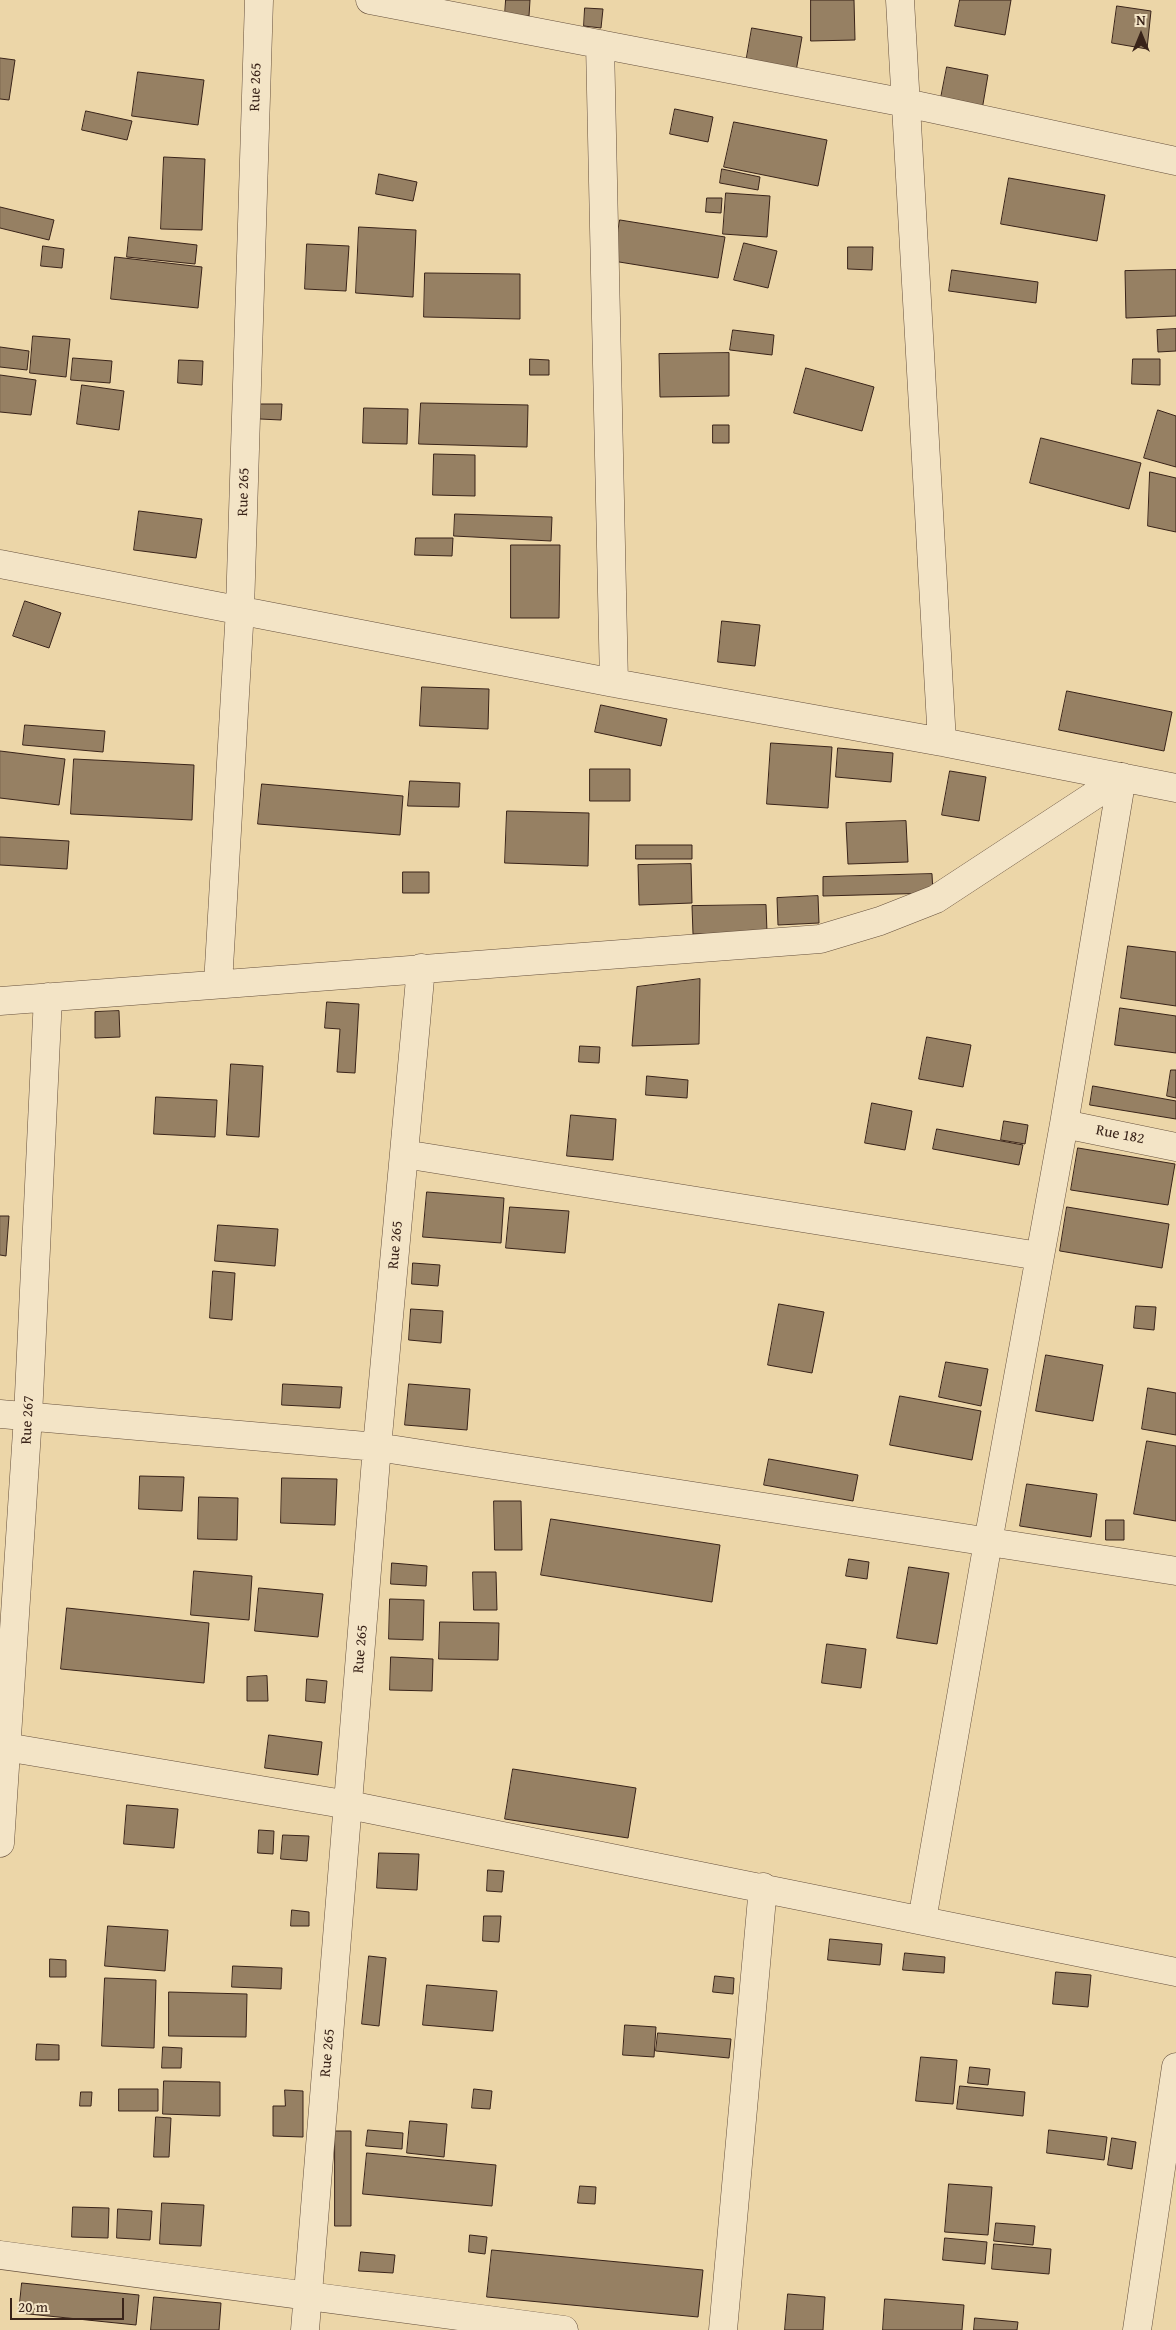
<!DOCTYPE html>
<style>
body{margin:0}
#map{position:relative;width:1176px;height:2330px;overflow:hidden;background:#ecd6a8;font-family:"Gentium Book Plus",serif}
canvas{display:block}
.north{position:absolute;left:1116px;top:10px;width:50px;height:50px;-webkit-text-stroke:4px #f3e4c6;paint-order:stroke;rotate:0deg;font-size:14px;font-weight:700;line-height:20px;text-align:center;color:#392319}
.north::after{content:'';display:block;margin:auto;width:18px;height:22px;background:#392319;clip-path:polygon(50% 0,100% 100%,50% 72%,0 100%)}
.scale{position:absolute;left:10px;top:2298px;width:114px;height:22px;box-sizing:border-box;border:2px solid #392319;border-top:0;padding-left:6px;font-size:15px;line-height:18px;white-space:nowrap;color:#392319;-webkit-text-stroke:4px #f3e4c6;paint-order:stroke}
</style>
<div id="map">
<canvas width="1176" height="2330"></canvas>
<div class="north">N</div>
<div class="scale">20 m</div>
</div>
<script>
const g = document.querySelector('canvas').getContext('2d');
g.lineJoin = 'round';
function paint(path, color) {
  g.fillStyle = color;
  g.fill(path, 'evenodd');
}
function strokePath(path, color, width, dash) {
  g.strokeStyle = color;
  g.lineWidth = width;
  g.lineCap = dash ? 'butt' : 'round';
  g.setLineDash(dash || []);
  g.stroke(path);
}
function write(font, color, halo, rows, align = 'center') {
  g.font = font + ' "Gentium Book Plus",serif';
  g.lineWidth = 4;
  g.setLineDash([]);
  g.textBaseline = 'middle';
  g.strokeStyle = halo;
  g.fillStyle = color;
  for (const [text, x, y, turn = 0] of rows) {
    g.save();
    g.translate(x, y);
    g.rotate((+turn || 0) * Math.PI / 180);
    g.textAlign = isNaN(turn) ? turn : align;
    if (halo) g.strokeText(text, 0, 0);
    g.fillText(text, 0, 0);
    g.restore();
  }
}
const building = new Path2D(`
 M 506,0 L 530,0 L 529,16 L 505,15 Z
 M 811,0 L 854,0 L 855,40 L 811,41 Z
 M 960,0 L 1011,0 L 1005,35 L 955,26 Z
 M 1117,6 L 1151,11 L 1147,49 L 1112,43 Z
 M 585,8 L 603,9 L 601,28 L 584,26 Z
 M 752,28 L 802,37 L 795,77 L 745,68 Z
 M 0,58 L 15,60 L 9,100 L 0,99 Z
 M 947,67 L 988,75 L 982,110 L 940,103 Z
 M 138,72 L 204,80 L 198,125 L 132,116 Z
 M 675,109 L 713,117 L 708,142 L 670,134 Z
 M 86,111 L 132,121 L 127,140 L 82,130 Z
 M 734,122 L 827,140 L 818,186 L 724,167 Z
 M 164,157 L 205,159 L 202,230 L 161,229 Z
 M 722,169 L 760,177 L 758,190 L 720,183 Z
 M 379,174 L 417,182 L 413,201 L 376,194 Z
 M 1009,178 L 1105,195 L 1097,241 L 1001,224 Z
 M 726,193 L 770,196 L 767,237 L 723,234 Z
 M 707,198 L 722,198 L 721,213 L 706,212 Z
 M 0,207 L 54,220 L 49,240 L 0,228 Z
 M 620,220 L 725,237 L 718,278 L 613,261 Z
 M 359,227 L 416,230 L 413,297 L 356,293 Z
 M 129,237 L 197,245 L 195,264 L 127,257 Z
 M 744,243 L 777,251 L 768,288 L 734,280 Z
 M 307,244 L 349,246 L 346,291 L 305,289 Z
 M 43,246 L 64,249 L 62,268 L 41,266 Z
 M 848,247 L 873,247 L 872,270 L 848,269 Z
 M 115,257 L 202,267 L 198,308 L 111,299 Z
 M 952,270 L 1038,282 L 1036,303 L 949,291 Z
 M 1176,270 L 1176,316 L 1126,318 L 1125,271 Z
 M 425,273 L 520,274 L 520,319 L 424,317 Z
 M 1176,329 L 1176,351 L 1158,352 L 1157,330 Z
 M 733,330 L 774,335 L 772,355 L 730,350 Z
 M 33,336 L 70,339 L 66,377 L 30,373 Z
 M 0,347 L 29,351 L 27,370 L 0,367 Z
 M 729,353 L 729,396 L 660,397 L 659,354 Z
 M 73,358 L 112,361 L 110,383 L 71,380 Z
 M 530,359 L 549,360 L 549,375 L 530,375 Z
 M 1133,359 L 1160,359 L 1160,385 L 1132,384 Z
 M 179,360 L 203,361 L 202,385 L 178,383 Z
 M 806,368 L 874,387 L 862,431 L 794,413 Z
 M 0,375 L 36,380 L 31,415 L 0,412 Z
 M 82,385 L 124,391 L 119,430 L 77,424 Z
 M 421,403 L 528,405 L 527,447 L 419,444 Z
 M 260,404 L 282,404 L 281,420 L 260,419 Z
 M 364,408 L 408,409 L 407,444 L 363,443 Z
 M 1158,410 L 1176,416 L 1176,467 L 1144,458 Z
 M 713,425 L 729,425 L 729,443 L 713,443 Z
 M 1041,438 L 1141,463 L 1129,509 L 1030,483 Z
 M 434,454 L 475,455 L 475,496 L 433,495 Z
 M 1150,472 L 1176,478 L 1176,532 L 1148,526 Z
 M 139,511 L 202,519 L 196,558 L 134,550 Z
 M 455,514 L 552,517 L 551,541 L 454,536 Z
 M 416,538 L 453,538 L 452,556 L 415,555 Z
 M 511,545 L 560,545 L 559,618 L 511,618 Z
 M 25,601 L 61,613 L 49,648 L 13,636 Z
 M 722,621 L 760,625 L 755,666 L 718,662 Z
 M 422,687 L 489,689 L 488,729 L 420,726 Z
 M 1067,691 L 1172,712 L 1164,751 L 1059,730 Z
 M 601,705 L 667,719 L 661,746 L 595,732 Z
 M 25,725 L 105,731 L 103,752 L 23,745 Z
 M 771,743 L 832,747 L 828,808 L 767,804 Z
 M 838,748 L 893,753 L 891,782 L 836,777 Z
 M 0,751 L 65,759 L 59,805 L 0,798 Z
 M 74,759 L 194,765 L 192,820 L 71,814 Z
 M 590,769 L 630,769 L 630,801 L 590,801 Z
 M 950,771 L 986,777 L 979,821 L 942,815 Z
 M 410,781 L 460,783 L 459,807 L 408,806 Z
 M 262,784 L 403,796 L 400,835 L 258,824 Z
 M 507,811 L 589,813 L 588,866 L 505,863 Z
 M 906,821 L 908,862 L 848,864 L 846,823 Z
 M 0,837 L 69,841 L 67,869 L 0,865 Z
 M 636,845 L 692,845 L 692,859 L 636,859 Z
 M 691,864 L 692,903 L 639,905 L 638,865 Z
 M 403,872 L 429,872 L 429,893 L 403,893 Z
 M 932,874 L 933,893 L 823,896 L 823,877 Z
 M 818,896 L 819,923 L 778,925 L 777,898 Z
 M 766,905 L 767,932 L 693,934 L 692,906 Z
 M 1128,946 L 1176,952 L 1176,1006 L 1121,998 Z
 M 700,979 L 699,1044 L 632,1046 L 637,987 Z
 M 327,1002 L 359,1004 L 355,1073 L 337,1072 L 340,1029 L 325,1028 Z
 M 1120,1008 L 1176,1016 L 1176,1053 L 1115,1045 Z
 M 119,1011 L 120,1037 L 95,1038 L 95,1012 Z
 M 927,1037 L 971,1045 L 963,1087 L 919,1079 Z
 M 580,1046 L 600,1047 L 599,1063 L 579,1062 Z
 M 231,1064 L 263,1066 L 259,1137 L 227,1135 Z
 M 1171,1070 L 1176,1070 L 1176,1098 L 1167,1096 Z
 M 647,1076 L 688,1080 L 687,1098 L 646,1095 Z
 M 1093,1086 L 1176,1101 L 1176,1119 L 1090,1105 Z
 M 156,1097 L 217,1100 L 215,1137 L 154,1134 Z
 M 872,1103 L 912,1111 L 905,1150 L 865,1143 Z
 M 571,1115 L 616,1119 L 613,1160 L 567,1156 Z
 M 1004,1121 L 1028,1125 L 1025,1144 L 1001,1140 Z
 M 937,1129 L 1023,1145 L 1019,1165 L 933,1149 Z
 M 1078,1148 L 1175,1164 L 1168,1205 L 1071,1190 Z
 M 427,1192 L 504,1198 L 501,1243 L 423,1237 Z
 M 510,1207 L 569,1211 L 565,1253 L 506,1248 Z
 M 1067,1207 L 1169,1224 L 1162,1268 L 1060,1251 Z
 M 0,1216 L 9,1216 L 6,1256 L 0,1255 Z
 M 218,1225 L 278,1229 L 275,1266 L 215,1261 Z
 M 413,1263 L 440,1265 L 438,1286 L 412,1284 Z
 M 213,1271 L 235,1273 L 232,1320 L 210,1318 Z
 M 779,1304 L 824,1312 L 812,1373 L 768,1365 Z
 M 1136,1306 L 1156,1307 L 1154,1330 L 1134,1328 Z
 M 411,1309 L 443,1311 L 441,1343 L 409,1340 Z
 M 1046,1355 L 1103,1365 L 1093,1421 L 1036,1411 Z
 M 946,1362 L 988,1369 L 981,1406 L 939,1397 Z
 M 283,1384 L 342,1387 L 340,1408 L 282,1405 Z
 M 409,1384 L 470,1389 L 467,1430 L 405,1425 Z
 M 1148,1388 L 1176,1393 L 1176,1435 L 1142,1429 Z
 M 900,1396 L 981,1411 L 972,1460 L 890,1445 Z
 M 1147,1441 L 1176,1446 L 1176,1521 L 1134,1514 Z
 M 769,1459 L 858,1475 L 853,1501 L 764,1485 Z
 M 140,1476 L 184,1477 L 182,1511 L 139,1509 Z
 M 282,1478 L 337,1479 L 335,1525 L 281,1523 Z
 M 1027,1484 L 1097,1494 L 1091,1537 L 1020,1526 Z
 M 199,1497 L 238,1498 L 237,1540 L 198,1539 Z
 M 494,1501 L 521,1501 L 522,1550 L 495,1550 Z
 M 551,1519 L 720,1545 L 712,1602 L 541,1575 Z
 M 1106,1520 L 1124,1520 L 1124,1540 L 1106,1540 Z
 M 849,1559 L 869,1562 L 867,1579 L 846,1576 Z
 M 392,1563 L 427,1566 L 426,1586 L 391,1584 Z
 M 909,1567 L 949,1573 L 937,1644 L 897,1638 Z
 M 194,1571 L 252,1576 L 249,1620 L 191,1615 Z
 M 473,1572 L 496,1572 L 497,1610 L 474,1610 Z
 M 259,1588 L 323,1594 L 318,1637 L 255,1631 Z
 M 390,1599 L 424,1600 L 423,1640 L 389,1639 Z
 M 67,1608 L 209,1623 L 204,1683 L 61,1669 Z
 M 440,1622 L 499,1623 L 498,1660 L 439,1659 Z
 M 827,1644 L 866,1649 L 861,1688 L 822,1683 Z
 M 391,1657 L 433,1659 L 432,1691 L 390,1690 Z
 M 267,1676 L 268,1701 L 247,1701 L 247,1677 Z
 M 307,1679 L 327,1681 L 325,1703 L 306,1701 Z
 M 269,1735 L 322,1742 L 318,1775 L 265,1768 Z
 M 513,1769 L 636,1788 L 628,1838 L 505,1819 Z
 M 127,1805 L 178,1809 L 174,1848 L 124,1844 Z
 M 259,1830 L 274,1831 L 273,1854 L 258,1853 Z
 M 283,1835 L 309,1836 L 307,1861 L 281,1859 Z
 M 379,1853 L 419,1854 L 417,1890 L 377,1888 Z
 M 488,1870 L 504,1871 L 502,1892 L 487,1891 Z
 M 292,1910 L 309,1912 L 309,1926 L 291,1926 Z
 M 484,1916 L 501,1916 L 499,1942 L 483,1941 Z
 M 108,1926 L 168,1930 L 165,1971 L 105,1966 Z
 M 830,1939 L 882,1944 L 880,1965 L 828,1960 Z
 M 905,1953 L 945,1957 L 944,1973 L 903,1970 Z
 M 369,1956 L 386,1958 L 379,2026 L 362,2024 Z
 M 50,1959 L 66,1960 L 66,1977 L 50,1977 Z
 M 233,1966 L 282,1968 L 281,1989 L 232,1987 Z
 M 1056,1972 L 1091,1975 L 1088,2007 L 1053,2004 Z
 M 715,1976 L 734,1978 L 733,1994 L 713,1992 Z
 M 105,1978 L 156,1980 L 154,2048 L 102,2046 Z
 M 427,1985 L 497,1991 L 493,2031 L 423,2025 Z
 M 169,1992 L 247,1994 L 246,2037 L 169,2036 Z
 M 625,2025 L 656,2027 L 654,2057 L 623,2055 Z
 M 658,2033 L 731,2039 L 729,2058 L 656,2051 Z
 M 37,2044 L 59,2045 L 59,2060 L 36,2060 Z
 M 163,2047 L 182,2048 L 181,2068 L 162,2068 Z
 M 921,2057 L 957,2060 L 953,2104 L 916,2101 Z
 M 970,2067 L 990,2069 L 988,2085 L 968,2083 Z
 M 164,2081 L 220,2082 L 220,2116 L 163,2114 Z
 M 960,2086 L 1025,2092 L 1023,2116 L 957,2109 Z
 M 119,2089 L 158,2089 L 158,2111 L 119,2111 Z
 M 474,2089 L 492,2091 L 490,2109 L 472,2108 Z
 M 285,2090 L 303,2091 L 303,2137 L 273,2136 L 273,2106 L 285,2106 Z
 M 81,2092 L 92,2092 L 91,2106 L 80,2106 Z
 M 156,2117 L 171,2118 L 169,2157 L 154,2157 Z
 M 410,2121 L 447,2124 L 444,2157 L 407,2153 Z
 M 368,2130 L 403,2133 L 402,2149 L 366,2146 Z
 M 1049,2130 L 1107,2137 L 1104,2160 L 1047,2153 Z
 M 335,2131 L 351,2131 L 351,2226 L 335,2226 Z
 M 1112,2138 L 1136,2142 L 1132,2169 L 1108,2165 Z
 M 367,2153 L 496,2165 L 492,2206 L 363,2194 Z
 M 949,2184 L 992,2187 L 988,2235 L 945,2232 Z
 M 580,2186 L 596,2187 L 595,2204 L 578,2203 Z
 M 162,2203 L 204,2205 L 201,2246 L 160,2244 Z
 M 73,2207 L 109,2208 L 108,2238 L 72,2237 Z
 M 118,2209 L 152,2211 L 150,2240 L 117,2238 Z
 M 996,2223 L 1035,2226 L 1033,2245 L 994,2241 Z
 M 470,2235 L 487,2237 L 485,2254 L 469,2252 Z
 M 945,2238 L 987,2242 L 985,2264 L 943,2260 Z
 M 994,2244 L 1051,2249 L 1049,2274 L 992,2269 Z
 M 492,2250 L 703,2270 L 698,2317 L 487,2297 Z
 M 361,2252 L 395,2255 L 393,2273 L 359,2271 Z
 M 22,2283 L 139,2295 L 136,2325 L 19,2313 Z
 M 788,2294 L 825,2297 L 823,2330 L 785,2330 Z
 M 154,2297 L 221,2303 L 219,2330 L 151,2330 Z
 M 885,2299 L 964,2305 L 962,2330 L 883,2330 Z
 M 975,2318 L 1018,2322 L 1017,2330 L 974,2330 Z`);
paint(building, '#968063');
strokePath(building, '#392319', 1);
const minor = new Path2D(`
 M 370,0 L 906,103 L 1176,161
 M 900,0 L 942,742
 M 600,44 L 614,683
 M 0,564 L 614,683 L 942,742 L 1176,788
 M 218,984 L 240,609 L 259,0
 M 0,1001 L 820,939 L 880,921 L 936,899 L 1122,777
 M 1064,1124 L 1176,1147
 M 404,1154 L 1039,1256
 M 0,1414 L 377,1447 L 1176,1571
 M 0,1746 L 349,1805 L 1176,1972
 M 0,1843 L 28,1416 L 48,997
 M 922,1920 L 988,1542 L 1064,1124 L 1122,777
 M 0,2255 L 564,2330
 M 305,2330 L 377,1447 L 421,968
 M 723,2330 L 763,1887
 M 1137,2330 L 1176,2067`);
strokePath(minor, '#66503d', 29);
strokePath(minor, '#f3e4c6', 28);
write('15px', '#392319', '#f3e4c6', [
 ["Rue 265",256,87,-88],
 ["Rue 265",244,492,-88],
 ["Rue 182",1120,1135,11],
 ["Rue 265",396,1245,-85],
 ["Rue 267",28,1420,-87],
 ["Rue 265",361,1649,-85],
 ["Rue 265",328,2053,-85]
]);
</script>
